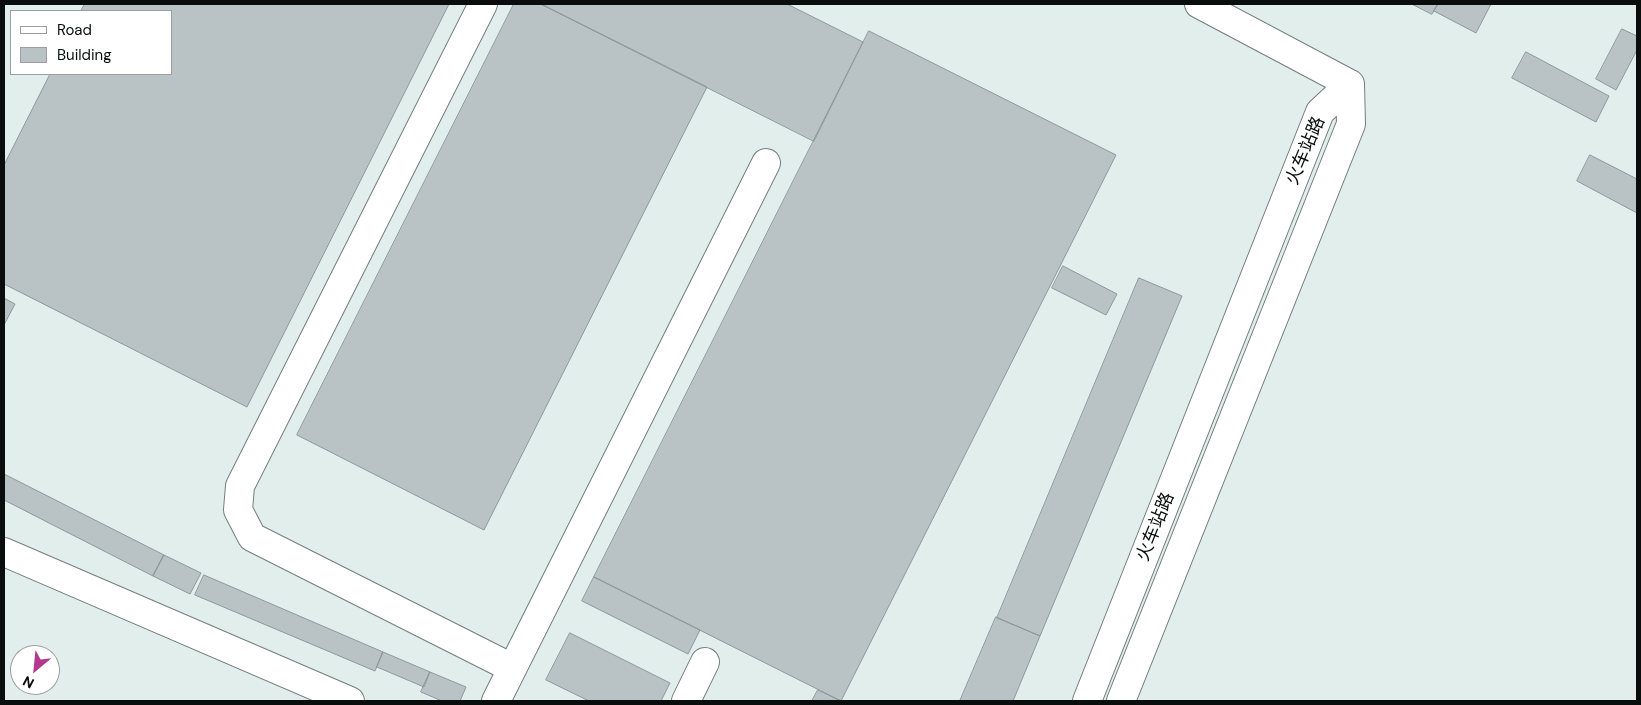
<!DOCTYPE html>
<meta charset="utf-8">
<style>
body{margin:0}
#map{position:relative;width:1641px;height:705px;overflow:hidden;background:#e2eeeb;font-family:"DM Sans",sans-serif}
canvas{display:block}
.frame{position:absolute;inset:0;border:5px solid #090d0c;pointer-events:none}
.legend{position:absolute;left:10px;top:10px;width:162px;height:65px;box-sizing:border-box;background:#fff;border:1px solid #9d9e9e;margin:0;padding:6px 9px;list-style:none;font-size:15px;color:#090d0c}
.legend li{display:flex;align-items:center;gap:10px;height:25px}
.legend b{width:25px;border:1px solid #9d9e9e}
.north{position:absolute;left:10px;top:645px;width:50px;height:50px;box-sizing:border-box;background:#fff;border:1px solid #9d9e9e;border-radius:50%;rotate:208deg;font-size:14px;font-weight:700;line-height:20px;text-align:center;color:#090d0c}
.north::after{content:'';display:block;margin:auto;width:18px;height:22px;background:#b2398d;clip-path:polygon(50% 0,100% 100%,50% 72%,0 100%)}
</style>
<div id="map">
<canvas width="1641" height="705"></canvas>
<div class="frame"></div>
<ul class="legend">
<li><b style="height:6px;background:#fff"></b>Road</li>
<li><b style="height:14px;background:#b9c3c6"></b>Building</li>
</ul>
<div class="north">N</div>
</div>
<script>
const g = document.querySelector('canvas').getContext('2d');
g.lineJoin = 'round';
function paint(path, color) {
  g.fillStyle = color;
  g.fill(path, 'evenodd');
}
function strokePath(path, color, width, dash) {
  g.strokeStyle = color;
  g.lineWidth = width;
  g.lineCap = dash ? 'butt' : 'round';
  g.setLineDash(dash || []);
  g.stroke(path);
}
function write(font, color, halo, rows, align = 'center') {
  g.font = font + ' "DM Sans","Noto Sans SC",sans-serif';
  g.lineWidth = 4.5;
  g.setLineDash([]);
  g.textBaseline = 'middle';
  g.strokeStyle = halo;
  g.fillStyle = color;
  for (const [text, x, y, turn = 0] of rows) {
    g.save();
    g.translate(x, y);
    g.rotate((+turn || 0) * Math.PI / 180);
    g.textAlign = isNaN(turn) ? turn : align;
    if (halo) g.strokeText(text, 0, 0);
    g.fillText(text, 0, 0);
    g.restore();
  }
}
const building = new Path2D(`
 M 85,4 L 449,4 L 247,407 L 4,284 L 4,165 L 50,74 L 171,74 L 171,11 L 81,11 Z
 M 514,4 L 541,4 L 707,87 L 484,530 L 297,435 Z
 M 541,4 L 787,4 L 863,42 L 814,141 Z
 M 1412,4 L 1438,4 L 1432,14 Z
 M 1438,4 L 1491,4 L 1476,33 L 1434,11 Z
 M 1622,29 L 1637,36 L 1637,50 L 1616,90 L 1596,79 Z
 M 869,31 L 1116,155 L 841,701 L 594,577 Z
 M 1526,52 L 1609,96 L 1596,122 L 1512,78 Z
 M 1590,155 L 1637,179 L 1637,213 L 1577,181 Z
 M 1063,266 L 1117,294 L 1106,315 L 1052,288 Z
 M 1139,278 L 1182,296 L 1040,636 L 997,618 Z
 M 4,298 L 15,304 L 4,325 Z
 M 4,474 L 164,555 L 153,576 L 4,500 Z
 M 164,555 L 201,573 L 190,594 L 153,576 Z
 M 204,575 L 383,652 L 375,671 L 195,595 Z
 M 594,577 L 700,630 L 688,654 L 582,601 Z
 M 996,617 L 1040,636 L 1013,701 L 960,701 Z
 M 570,633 L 670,683 L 661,701 L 589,701 L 546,680 Z
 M 383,652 L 430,672 L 424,687 L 377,667 Z
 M 430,672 L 466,687 L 460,701 L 442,701 L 421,692 Z
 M 818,690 L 841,701 L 812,701 Z`);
paint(building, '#b9c3c6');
strokePath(building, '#8d979a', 1);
const minor = new Path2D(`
 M 483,4 L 240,486 L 238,510 L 252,537 L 512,668
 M 1199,4 L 1350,84
 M 4,552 L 350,701
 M 496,701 L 766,163
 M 686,701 L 705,662
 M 1087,701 L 1320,112 L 1350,84
 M 1121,701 L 1351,124 L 1350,84`);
strokePath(minor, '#747e7c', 30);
strokePath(minor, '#fff', 28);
write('18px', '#090d0c', '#fff', [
 ["火车站路",1306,151,-67],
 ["火车站路",1156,527,-68]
]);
</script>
